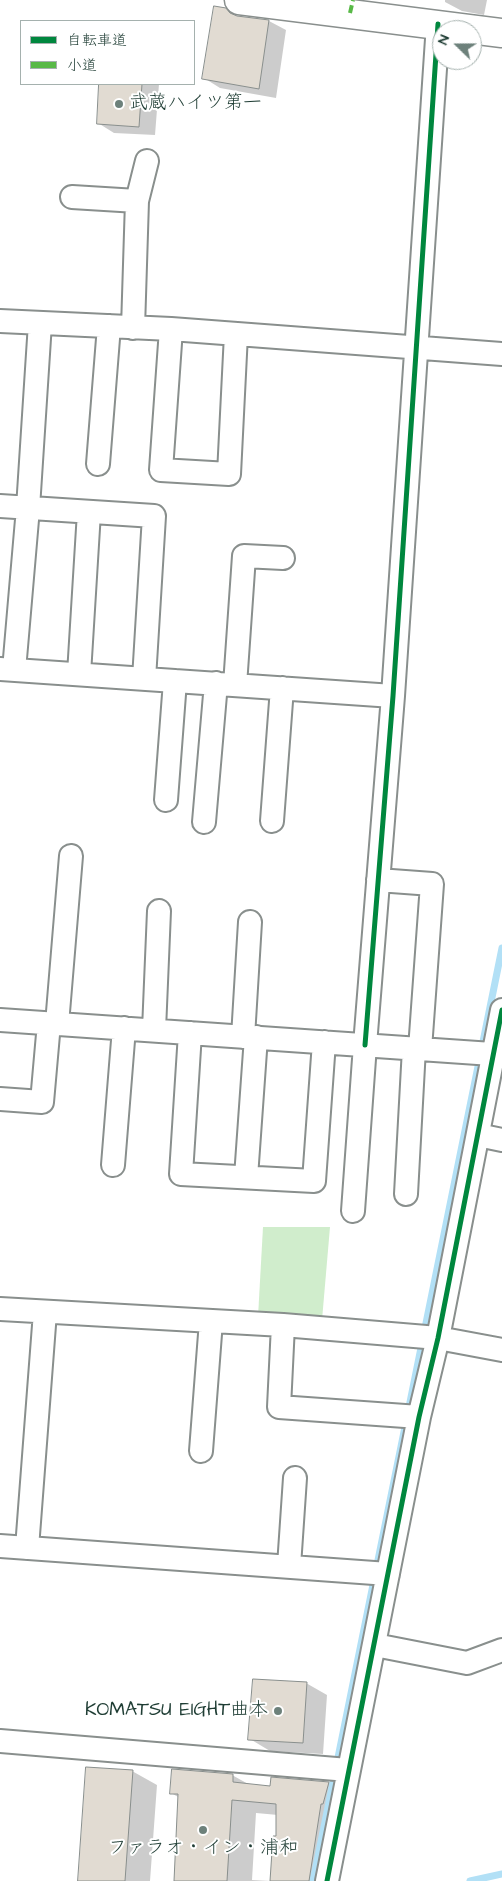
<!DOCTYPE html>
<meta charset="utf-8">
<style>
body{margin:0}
#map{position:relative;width:502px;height:1881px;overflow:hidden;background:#fff;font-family:"Architects Daughter","Klee One",sans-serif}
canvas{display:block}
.legend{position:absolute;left:20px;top:20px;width:175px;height:65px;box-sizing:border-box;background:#fff;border:1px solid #a5b1ae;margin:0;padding:6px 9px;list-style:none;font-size:15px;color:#1f3d34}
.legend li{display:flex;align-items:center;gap:10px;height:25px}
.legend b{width:25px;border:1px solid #a5b1ae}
.north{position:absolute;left:432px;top:20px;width:50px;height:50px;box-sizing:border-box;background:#fff;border:1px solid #a5b1ae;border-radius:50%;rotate:292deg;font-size:14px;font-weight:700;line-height:20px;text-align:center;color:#1f3d34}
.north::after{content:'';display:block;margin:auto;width:18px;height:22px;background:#6d817b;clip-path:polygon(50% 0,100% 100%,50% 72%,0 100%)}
</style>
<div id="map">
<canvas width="502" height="1881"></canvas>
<ul class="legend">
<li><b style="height:6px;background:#00873e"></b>自転車道</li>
<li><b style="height:6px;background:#58b947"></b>小道</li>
</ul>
<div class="north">N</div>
</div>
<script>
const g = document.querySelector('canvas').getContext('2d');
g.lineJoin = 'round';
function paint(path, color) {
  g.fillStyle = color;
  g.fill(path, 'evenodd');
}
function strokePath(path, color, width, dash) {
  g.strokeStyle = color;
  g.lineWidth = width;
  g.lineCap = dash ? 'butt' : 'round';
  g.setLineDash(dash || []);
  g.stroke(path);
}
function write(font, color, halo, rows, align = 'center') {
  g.font = font + ' "Architects Daughter","Klee One",sans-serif';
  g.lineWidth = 4;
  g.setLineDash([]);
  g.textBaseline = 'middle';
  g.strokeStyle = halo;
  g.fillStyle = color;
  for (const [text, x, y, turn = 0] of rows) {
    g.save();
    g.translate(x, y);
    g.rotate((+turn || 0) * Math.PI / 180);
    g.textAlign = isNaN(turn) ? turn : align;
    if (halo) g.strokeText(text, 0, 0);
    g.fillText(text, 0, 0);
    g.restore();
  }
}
paint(new Path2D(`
 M 263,1227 L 330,1227 L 322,1320 L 258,1317 Z`), '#d0edcc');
paint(new Path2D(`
 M 445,0 L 487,0 L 484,15 L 462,11 L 445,2 Z
 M 226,10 L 239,17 L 269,21 L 286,30 L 276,98 L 220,88 L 204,78 Z
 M 101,84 L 159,84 L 155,135 L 114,133 L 98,123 Z
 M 306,1683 L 327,1695 L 323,1754 L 270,1751 L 250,1739 Z
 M 132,1771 L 157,1785 L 150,1881 L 80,1881 Z
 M 232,1775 L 250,1785 L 271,1787 L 329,1783 L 352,1797 L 335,1881 L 175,1881 L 180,1798 L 171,1793 ZM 256,1813 L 278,1815 L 277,1837 L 271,1881 L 252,1880 Z`), '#0003');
strokePath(new Path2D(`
 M 313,1881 L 502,948
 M 470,1881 L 502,1874`), '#b2e0f6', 7);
const building = new Path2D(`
 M 214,6 L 226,8 L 230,13 L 237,16 L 269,20 L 259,89 L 202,79 Z
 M 99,84 L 142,84 L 139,127 L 97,124 Z
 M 253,1679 L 307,1682 L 303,1743 L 248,1740 Z
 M 86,1767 L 133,1770 L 125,1881 L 78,1881 Z
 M 172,1769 L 233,1774 L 233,1782 L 270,1786 L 271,1777 L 329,1782 L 323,1804 L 321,1804 L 309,1881 L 270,1881 L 273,1836 L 276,1836 L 276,1804 L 232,1800 L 227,1881 L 174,1881 L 178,1794 L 170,1794 Z`);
paint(building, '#e1dbd2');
strokePath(building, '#898f8d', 1);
const minor = new Path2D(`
 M 72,197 L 137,201
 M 0,321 L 171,329 L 502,354
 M 133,328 L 137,201 L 147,161
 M 171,329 L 161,470 L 229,474 L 236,334
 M 98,464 L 109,326
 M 0,506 L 154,516 L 144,679
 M 0,669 L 393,696
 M 14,670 L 28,508 L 40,323
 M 79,674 L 89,512
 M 235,685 L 244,556 L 283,558
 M 166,800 L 175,681
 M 272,821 L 282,688
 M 204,822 L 216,683
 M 378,880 L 432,884 L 420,1049
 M 0,1020 L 492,1054
 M 57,1024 L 71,856
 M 154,1030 L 159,911
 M 190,1033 L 181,1174 L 314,1181 L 324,1042
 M 243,1037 L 250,922
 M 0,1099 L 42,1102 L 49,1023
 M 478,1135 L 502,1140
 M 113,1165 L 124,1028
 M 246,1177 L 256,1037
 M 406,1194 L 414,1048
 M 353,1211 L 365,1045 L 393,696 L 438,24
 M 0,1309 L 283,1325 L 438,1338 L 502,1350
 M 283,1325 L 279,1407 L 419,1417
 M 201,1451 L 211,1321
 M 0,1546 L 388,1574
 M 27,1548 L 45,1312
 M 289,1566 L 295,1478
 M 375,1645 L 467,1663 L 502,1650
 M 0,1741 L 348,1770
 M 327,1881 L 419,1417 L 438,1338 L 502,1010`);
const major = new Path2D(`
 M 239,0 L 502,33`);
strokePath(minor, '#898f8d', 26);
strokePath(major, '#898f8d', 31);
strokePath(minor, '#fff', 22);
strokePath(major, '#fff', 28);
strokePath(new Path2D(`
 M 350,13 L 353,0`), '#58b947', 4, [8, 4]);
strokePath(new Path2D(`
 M 365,1045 L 393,696 L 438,24
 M 327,1881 L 419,1417 L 438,1338 L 502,1010`), '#00873e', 5);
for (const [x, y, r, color] of [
 [119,104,5,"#6d817b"],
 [278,1711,5,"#6d817b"],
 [203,1830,5,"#6d817b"]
]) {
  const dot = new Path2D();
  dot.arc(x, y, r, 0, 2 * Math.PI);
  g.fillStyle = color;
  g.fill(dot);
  strokePath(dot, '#fff', 2);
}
write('19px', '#1f3d34', '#fff', [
 ["武蔵ハイツ第一",129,104],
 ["KOMATSU EIGHT曲本",268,1711,"right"],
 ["ファラオ・イン・浦和",203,1849,"center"]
], 'left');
</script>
